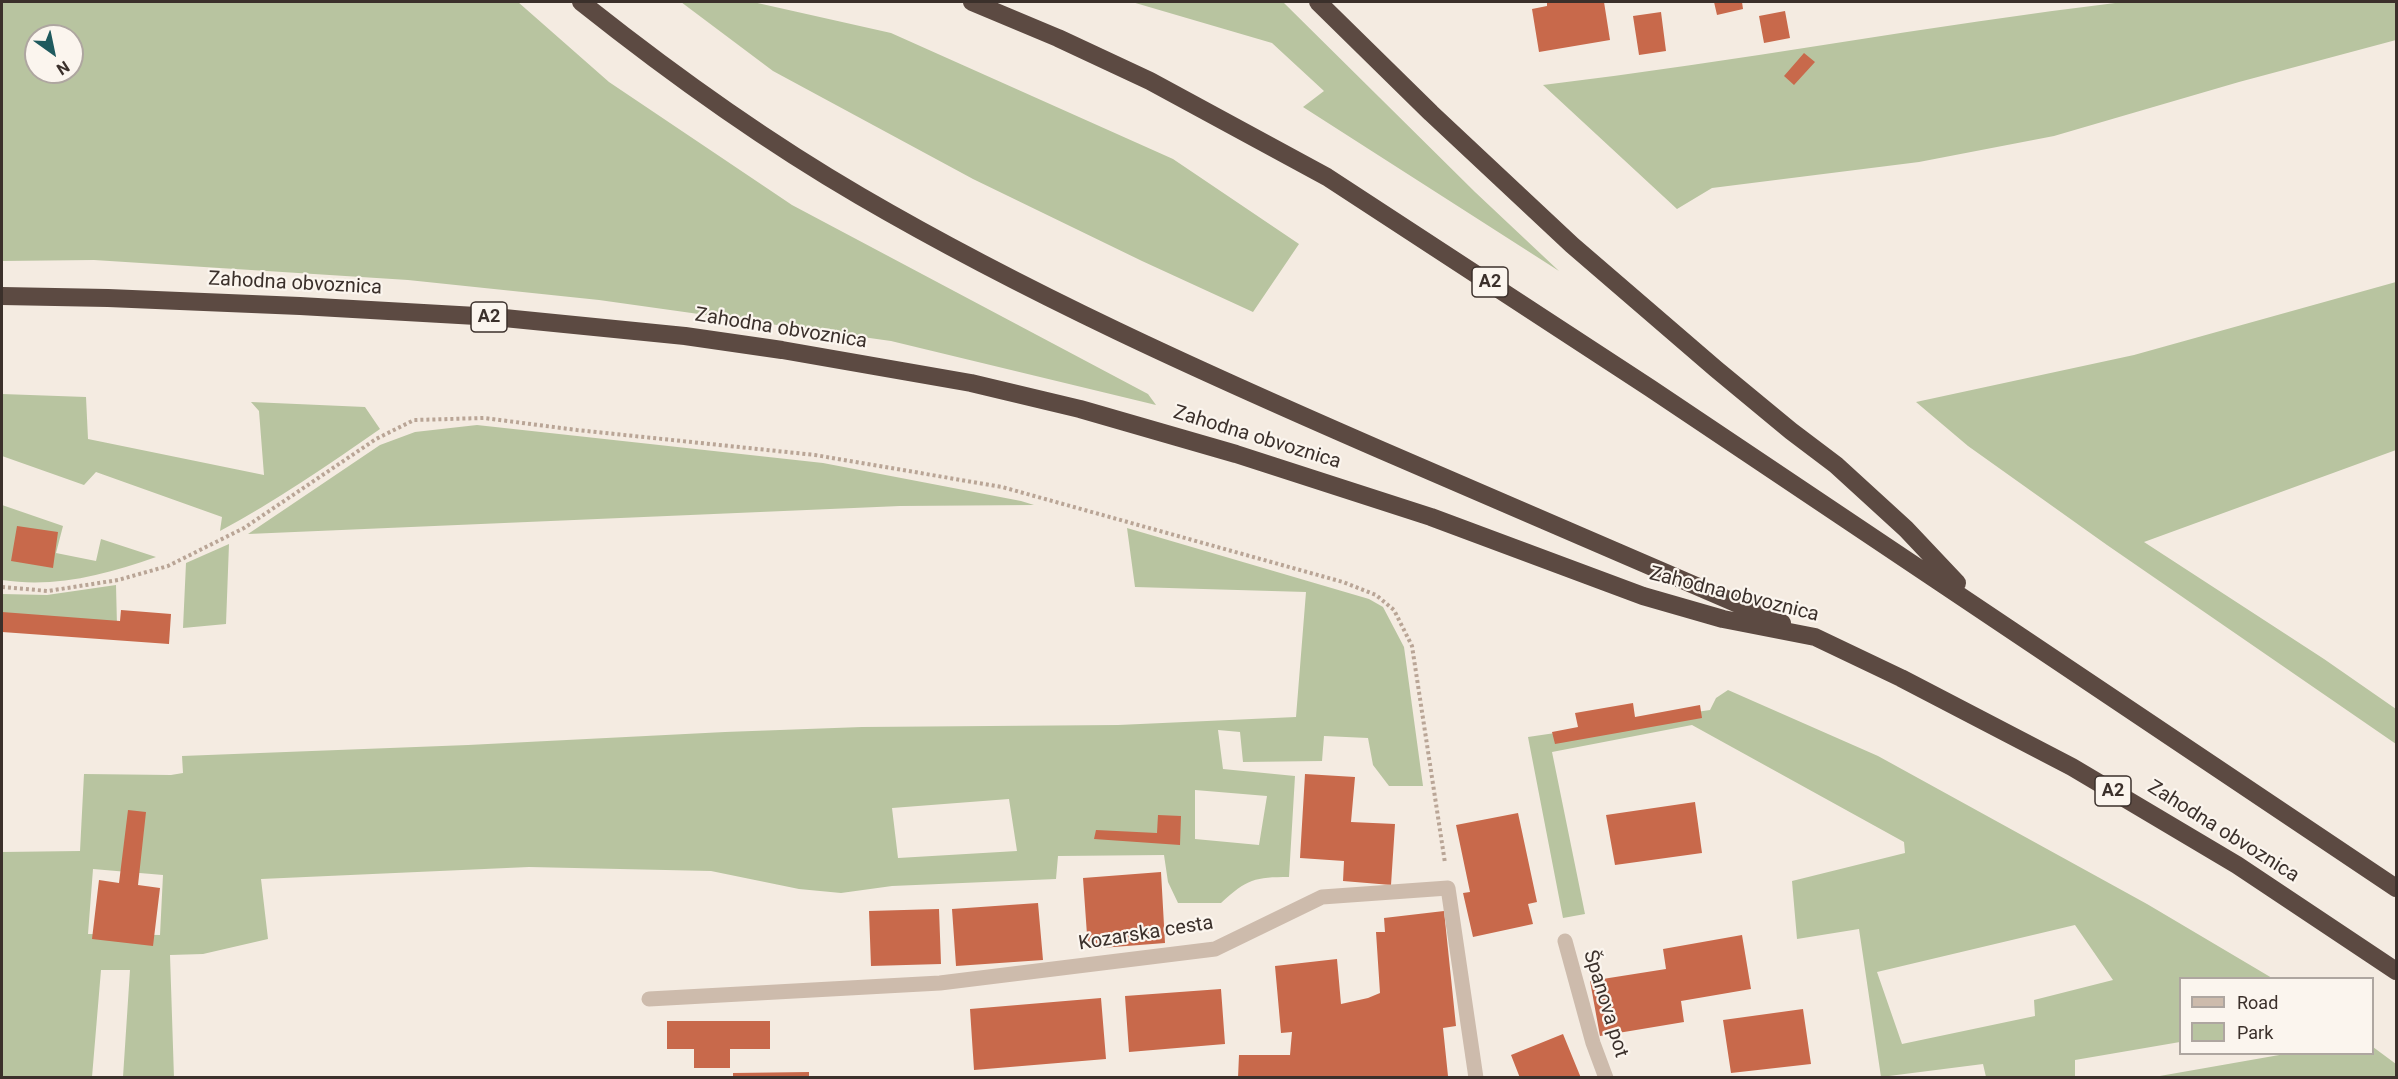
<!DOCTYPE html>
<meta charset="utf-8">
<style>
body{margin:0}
#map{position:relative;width:2398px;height:1079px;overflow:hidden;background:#f4ebe1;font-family:Roboto,sans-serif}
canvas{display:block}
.frame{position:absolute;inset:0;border:3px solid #3b302b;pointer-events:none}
.legend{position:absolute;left:2179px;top:977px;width:195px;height:78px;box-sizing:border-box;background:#fbf5ee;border:2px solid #aea6a0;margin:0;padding:8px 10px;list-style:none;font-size:18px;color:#3b302b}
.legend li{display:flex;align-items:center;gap:12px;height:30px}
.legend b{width:30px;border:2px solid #aea6a0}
.north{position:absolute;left:24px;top:24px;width:60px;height:60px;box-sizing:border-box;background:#fbf5ee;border:2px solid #aea6a0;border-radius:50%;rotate:147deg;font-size:16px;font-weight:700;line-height:24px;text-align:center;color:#3b302b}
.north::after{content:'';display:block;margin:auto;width:21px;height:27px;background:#1f5a5e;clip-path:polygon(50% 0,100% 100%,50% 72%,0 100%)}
</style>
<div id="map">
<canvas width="2398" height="1079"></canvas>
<div class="frame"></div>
<ul class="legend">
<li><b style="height:8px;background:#cdbbac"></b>Road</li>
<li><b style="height:16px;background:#b8c4a0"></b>Park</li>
</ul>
<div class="north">N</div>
</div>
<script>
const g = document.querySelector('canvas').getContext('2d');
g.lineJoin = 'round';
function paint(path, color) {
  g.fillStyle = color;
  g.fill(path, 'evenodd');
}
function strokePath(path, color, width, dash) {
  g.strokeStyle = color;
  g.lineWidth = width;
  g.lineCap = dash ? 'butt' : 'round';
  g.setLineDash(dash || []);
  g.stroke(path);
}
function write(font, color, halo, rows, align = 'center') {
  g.font = font + ' Roboto,sans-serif';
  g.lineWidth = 4.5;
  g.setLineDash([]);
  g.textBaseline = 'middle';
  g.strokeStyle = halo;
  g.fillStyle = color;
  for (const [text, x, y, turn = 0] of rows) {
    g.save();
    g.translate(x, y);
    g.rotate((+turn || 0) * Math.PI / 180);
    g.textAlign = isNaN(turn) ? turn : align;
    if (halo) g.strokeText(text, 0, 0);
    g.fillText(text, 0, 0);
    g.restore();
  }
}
paint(new Path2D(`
 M 2,2 L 518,2 L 609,82 L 792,205 L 1148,394 L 1156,405 L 891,341 L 599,300 L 408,280 L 94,260 L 2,261 ZM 36,36 L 72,36 L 72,72 L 36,72 Z
 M 681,2 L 753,2 L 891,33 L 1173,159 L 1299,244 L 1253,312 L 1142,261 L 973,179 L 773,71 Z
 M 1132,2 L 1283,2 L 1475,192 L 1559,271 L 1303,107 L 1324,91 L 1272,43 Z
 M 2123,2 L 2396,2 L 2396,40 L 2239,82 L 2054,136 L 1919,162 L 1712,188 L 1677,209 L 1543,85 C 1737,62 1929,25 2123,2 Z
 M 2396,282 L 2396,450 L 2144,542 L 2324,659 L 2396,709 L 2396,744 L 2107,545 L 1968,446 L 1916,402 L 2134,355 Z
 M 2,394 L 86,397 L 88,439 L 264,475 L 259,411 L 251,402 L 365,407 L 380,429 C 328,465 276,501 220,531 L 222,517 L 96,472 L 84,485 L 2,456 Z
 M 477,425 L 823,463 L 1021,501 L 1034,505 L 900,506 L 248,534 L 380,445 L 415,432 Z
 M 2,505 L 63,526 L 56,553 L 96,561 L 101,539 L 156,557 C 105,575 55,588 2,580 Z
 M 1127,528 L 1369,599 L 1383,607 L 1404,647 L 1423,786 L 1389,786 L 1373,765 L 1368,738 L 1324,736 L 1322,761 L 1243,762 L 1240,732 L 1218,730 L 1223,769 L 1295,776 L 1289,877 C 1255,877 1247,879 1221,903 L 1178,903 L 1168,882 L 1164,855 L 1058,856 L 1056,879 L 892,886 L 841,893 L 799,889 L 711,871 L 529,867 L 261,879 L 268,939 L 203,954 L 170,955 L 174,1078 L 123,1077 L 130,970 L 101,970 L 92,1077 L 2,1077 L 2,852 L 80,851 L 84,774 L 171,775 L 183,773 L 182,756 L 468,745 L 725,732 L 862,727 L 1118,725 L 1296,717 L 1306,592 L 1135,587 ZM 1195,790 L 1267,796 L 1259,845 L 1195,839 ZM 1009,799 L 1017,851 L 898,858 L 892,808 ZM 93,869 L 163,875 L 160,935 L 88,934 Z
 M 229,544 L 226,624 L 183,628 L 186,563 Z
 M 116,585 L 117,626 L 2,627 L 2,594 L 47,595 Z
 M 1728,690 L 1878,756 L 2147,904 L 2272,978 L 2180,978 L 2180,1042 L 2075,1060 L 2075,1077 L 1986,1077 L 1983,1064 L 1881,1077 L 1859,929 L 1797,939 L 1792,881 L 1905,853 L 1904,842 L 1692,725 L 1552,752 L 1585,914 L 1563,918 L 1528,737 L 1710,710 L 1716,698 ZM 2075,925 L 2113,980 L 2034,1000 L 2035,1016 L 1902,1044 L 1877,972 Z
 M 2373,1047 L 2396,1064 L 2396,1077 L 2371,1077 L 2368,1076 L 2361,1078 L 2154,1077 L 2285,1054 L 2372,1054 Z`), '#b8c4a0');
paint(new Path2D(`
 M 1547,2 L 1604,2 L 1610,40 L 1539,52 L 1532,9 L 1547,6 Z
 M 1714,2 L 1742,2 L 1743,9 L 1717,15 Z
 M 1785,11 L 1790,38 L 1764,43 L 1759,16 Z
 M 1661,12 L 1666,51 L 1639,55 L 1633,16 Z
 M 1804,53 L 1815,62 L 1794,85 L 1784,76 Z
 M 17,526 L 58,532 L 53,568 L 11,561 Z
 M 121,610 L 171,614 L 169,644 L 2,632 L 2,612 L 120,621 Z
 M 1633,703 L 1635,717 L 1700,705 L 1702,718 L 1555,744 L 1552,732 L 1578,727 L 1575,713 Z
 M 1305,774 L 1355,777 L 1351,822 L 1395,824 L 1391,885 L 1343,881 L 1344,861 L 1300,858 Z
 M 1695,802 L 1702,853 L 1615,865 L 1606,815 Z
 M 128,810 L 146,812 L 138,885 L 160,888 L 153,946 L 92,939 L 99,880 L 119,883 Z
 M 1518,813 L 1537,902 L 1528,904 L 1533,924 L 1473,937 L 1463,893 L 1470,892 L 1456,825 Z
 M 1158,815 L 1181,816 L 1180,845 L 1094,839 L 1096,830 L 1157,833 Z
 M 1161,872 L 1165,943 L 1088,949 L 1083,878 Z
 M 1038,903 L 1043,960 L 956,966 L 952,909 Z
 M 939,909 L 941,964 L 871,966 L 869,911 Z
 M 1444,911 L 1456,1026 L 1443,1028 L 1448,1076 L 1238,1078 L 1239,1055 L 1290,1055 L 1292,1032 L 1281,1033 L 1275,966 L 1337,959 L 1341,1004 L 1368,998 L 1380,993 L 1376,932 L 1385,932 L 1384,918 Z
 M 1742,935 L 1751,989 L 1681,1001 L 1684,1022 L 1600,1036 L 1590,981 L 1666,969 L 1663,949 Z
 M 1221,989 L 1225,1044 L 1129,1052 L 1125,996 Z
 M 1101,998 L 1106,1059 L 974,1070 L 970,1009 Z
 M 1803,1009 L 1811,1064 L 1731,1073 L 1723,1020 Z
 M 667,1021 L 770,1021 L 770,1049 L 730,1049 L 730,1068 L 694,1068 L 694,1049 L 667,1049 Z
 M 1563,1034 L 1581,1078 L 1520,1078 L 1511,1055 Z
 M 809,1072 L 809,1078 L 733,1078 L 733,1073 Z`), '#c8694b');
strokePath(new Path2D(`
 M 2,587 L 48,591 L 118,580 L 168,566 L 244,528 L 376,439 L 414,420 L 484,418 L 577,430 L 815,455 L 1002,487 L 1343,582 L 1376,595 L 1394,610 L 1412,646 L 1445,863`), '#b9a596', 4, [3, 3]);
strokePath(new Path2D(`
 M 1565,941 L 1593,1043 L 1606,1078
 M 649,999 L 940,983 L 1215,949 L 1322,897 L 1448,888 L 1476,1078`), '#cdbbac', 15);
strokePath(new Path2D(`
 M 581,2 C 669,72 762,139 860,196 C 1028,294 1204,373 1381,450 C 1515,508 1648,565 1782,623
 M 972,2 L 1058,38 L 1150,81 L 1327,177 L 1650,388 L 2396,888
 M 1318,2 L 1431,113 L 1572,245 L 1716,369 L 1791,431 L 1836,465 L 1906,529 L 1957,583
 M 2,296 L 108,298 L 300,306 L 494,317 L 685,336 L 782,350 L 971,383 L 1080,409 L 1236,454 L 1431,517 L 1643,596 L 1723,619 L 1815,637 L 1901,678 L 2072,767 L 2237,865 L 2396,971`), '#5c4a42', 18);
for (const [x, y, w] of [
 [1490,282,36],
 [489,317,36],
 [2113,791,36]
]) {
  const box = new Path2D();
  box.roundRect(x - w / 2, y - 15, w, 30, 4.5);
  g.fillStyle = '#fbf5ee';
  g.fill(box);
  strokePath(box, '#3b302b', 1.5);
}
write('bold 18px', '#3b302b', null, [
 ["A2",1490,282],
 ["A2",489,317],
 ["A2",2113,791]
]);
write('20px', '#3b302b', '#fbf5ee', [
 ["Zahodna obvoznica",295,284,3],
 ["Zahodna obvoznica",781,329,9],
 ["Zahodna obvoznica",1257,438,17],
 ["Zahodna obvoznica",1734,595,14],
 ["Zahodna obvoznica",2223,832,32],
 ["Kozarska cesta",1146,934,-9],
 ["Španova pot",1605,1004,73]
]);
</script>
